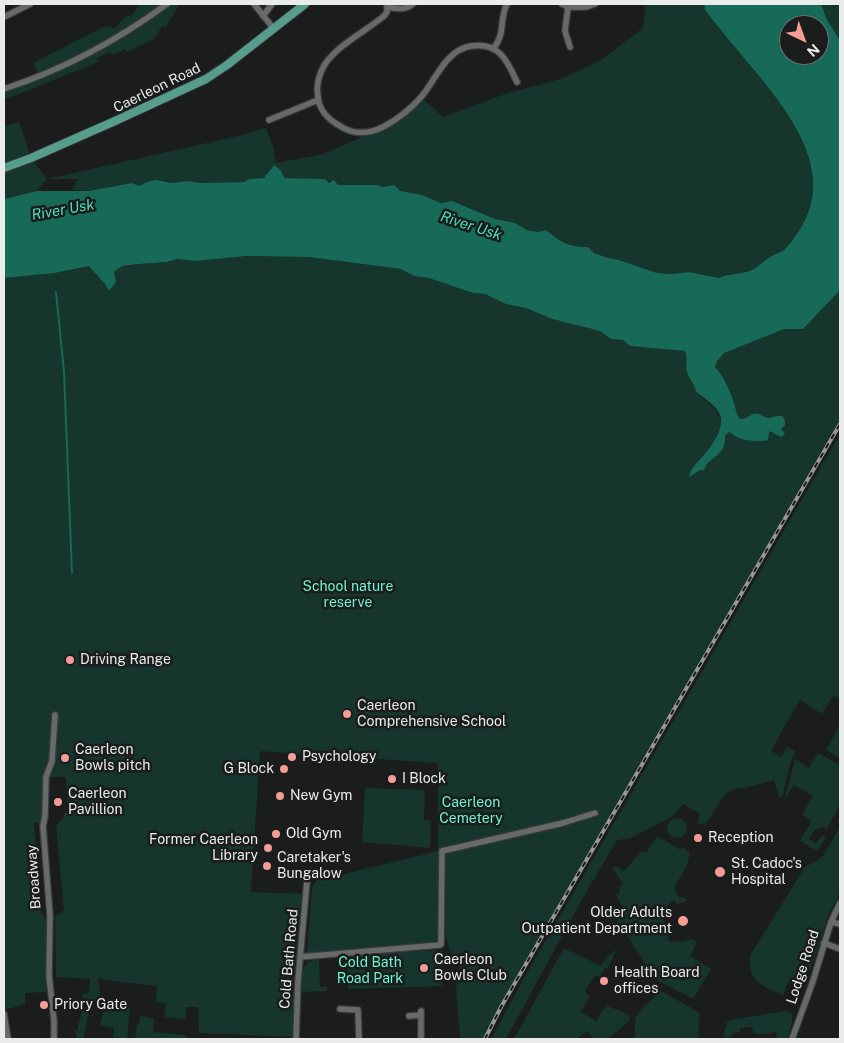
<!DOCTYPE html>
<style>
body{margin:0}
#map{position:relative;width:844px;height:1043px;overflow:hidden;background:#1a1d1c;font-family:"Public Sans",sans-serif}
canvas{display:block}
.frame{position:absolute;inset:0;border:5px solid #eaebeb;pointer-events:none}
.north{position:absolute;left:779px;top:15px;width:50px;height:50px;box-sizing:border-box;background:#1a1d1c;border:1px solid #6d6f6f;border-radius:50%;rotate:138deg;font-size:14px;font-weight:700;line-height:20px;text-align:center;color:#eaebeb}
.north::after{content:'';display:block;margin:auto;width:18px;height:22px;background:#f59c96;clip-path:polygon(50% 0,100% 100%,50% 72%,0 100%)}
</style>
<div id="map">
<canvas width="844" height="1043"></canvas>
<div class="frame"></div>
<div class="north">N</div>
</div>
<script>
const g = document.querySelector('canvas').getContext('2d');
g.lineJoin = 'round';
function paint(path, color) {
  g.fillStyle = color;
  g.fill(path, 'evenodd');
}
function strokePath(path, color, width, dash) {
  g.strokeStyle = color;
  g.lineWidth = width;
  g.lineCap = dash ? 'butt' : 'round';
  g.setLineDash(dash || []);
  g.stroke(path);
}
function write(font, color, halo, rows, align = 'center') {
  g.font = font + ' "Public Sans",sans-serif';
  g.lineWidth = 5;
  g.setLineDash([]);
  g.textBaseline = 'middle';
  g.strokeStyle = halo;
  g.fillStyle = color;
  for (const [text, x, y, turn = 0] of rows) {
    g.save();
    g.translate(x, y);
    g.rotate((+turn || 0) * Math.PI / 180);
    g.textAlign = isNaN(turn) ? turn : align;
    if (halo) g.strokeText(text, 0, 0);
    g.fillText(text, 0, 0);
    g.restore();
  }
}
paint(new Path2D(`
 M 141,4 L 144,6 L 146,4 L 182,4 L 181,5 L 180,4 L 165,28 L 162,26 L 154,39 L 127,52 L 125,49 L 112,55 L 110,52 L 96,58 L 98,62 L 4,100 L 4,89 L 39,76 L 33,63 L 105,26 L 115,28 L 127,15 L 130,17 Z
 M 643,4 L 704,4 L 705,10 C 716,24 727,38 739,52 C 776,97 839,163 802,226 C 797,234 791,243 784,250 C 780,253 774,254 770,257 C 759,264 756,271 741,273 C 732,275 727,274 719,278 L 689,272 L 672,274 L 657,273 L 619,260 L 608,258 L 594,253 L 588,247 C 571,248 559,241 546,230 L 538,232 L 527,230 L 515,223 L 495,219 L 452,201 L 441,203 L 422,195 L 401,191 L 394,185 L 382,187 L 378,185 C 365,187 335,189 325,179 L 283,178 L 274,166 L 264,178 L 249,179 L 245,182 L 201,183 L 189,181 L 173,183 L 167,181 L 147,182 L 139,186 L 132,183 L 88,191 L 72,190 L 78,179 L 47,179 L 37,191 L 4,199 L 4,126 L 19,122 L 31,158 L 47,179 L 234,137 L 266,128 L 273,147 L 276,163 L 323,154 L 376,131 L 396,120 L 421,97 L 443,117 L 508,93 L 561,79 L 601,60 L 643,28 L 645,7 Z
 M 793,4 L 840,4 L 840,66 L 819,25 Z
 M 247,256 L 309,257 L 401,269 L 414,276 L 429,278 L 473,293 L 485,294 L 506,304 L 526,308 L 552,319 L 600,331 L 611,339 L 623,340 L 630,346 L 685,351 L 687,355 L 686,364 L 690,379 L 695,387 L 696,392 C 715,409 731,417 713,443 C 708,449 705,453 704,461 L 726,424 L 698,363 L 840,266 L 840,419 L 530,953 L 500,1007 L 484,1039 L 460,1039 L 456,990 L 459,968 L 450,952 L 445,932 L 446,856 L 442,854 L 440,937 L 433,944 L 307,953 L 312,889 L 316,881 L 438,851 L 438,763 L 260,751 L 251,892 L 304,894 L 293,1037 L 199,1033 L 198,1007 L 187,1007 L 185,1019 L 164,1017 L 166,1004 L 156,1002 L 157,986 L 98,979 L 100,993 L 98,1003 L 91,1003 L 83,1039 L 78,1039 L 74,1030 L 77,1031 L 82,1010 L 86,1011 L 87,1003 L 85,1002 L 81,994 L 89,993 L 90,979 L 56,977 L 55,917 L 64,910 L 56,826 L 63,818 L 64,813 L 69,812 L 69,808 L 67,808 L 66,777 L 43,777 L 44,822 L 34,823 L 41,913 L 45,917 L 46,921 L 46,992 L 25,993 L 25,1004 L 4,1010 L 4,278 L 55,273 L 90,266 L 105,284 L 114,272 L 122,266 L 167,262 L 177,259 L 195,261 Z
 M 840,434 L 840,699 L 833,696 L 822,714 L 800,700 L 788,721 L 787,721 L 771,751 L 781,757 L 787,747 L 796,752 L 792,757 L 782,797 L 779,797 L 774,780 L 745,788 L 738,788 L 726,793 L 705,825 L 697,823 L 700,814 L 683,804 L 673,816 L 631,838 L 617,840 L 580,903 L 506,1039 L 491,1039 L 525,976 Z
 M 840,725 L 840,758 L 826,750 Z
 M 818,753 L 840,765 L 840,805 L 827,829 L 822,827 L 815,830 L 809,839 L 816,844 L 822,835 L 826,837 L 817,851 L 800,841 L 812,821 L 802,815 L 813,796 L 794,785 L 785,798 L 795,759 L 809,768 Z
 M 365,788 L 425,790 L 424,820 L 431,821 L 430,848 L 362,842 Z
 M667 828a10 10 0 1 1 20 0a10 10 0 1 1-20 0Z
 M 840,827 L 840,893 L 828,916 L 815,957 L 806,976 L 805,985 L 798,981 L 796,986 L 788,982 L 783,995 C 763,986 745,981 751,954 L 805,867 L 818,860 L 823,856 Z
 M 657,836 L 679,849 L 683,848 L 690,852 L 687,865 L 674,888 L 679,897 L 686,898 L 687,901 L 677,904 L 674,900 L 670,902 L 668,907 L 662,909 L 669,941 L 678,942 L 692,939 L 697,942 L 690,956 L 711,969 L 693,999 L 655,979 L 644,965 L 645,963 L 614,916 L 624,909 L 616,895 L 620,892 L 620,886 L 623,884 L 613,868 L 615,866 L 624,871 L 641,852 L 646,853 Z
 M 564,948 L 601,966 L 606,958 L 617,949 L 607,969 L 605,968 L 600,977 L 595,975 L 585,992 L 590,996 L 581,1012 L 596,1021 L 606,1006 C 614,1008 623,1012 630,1016 L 629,1021 L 608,1039 L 594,1039 L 587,1031 L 576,1039 L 514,1039 Z
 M 442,950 L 442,986 L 348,989 L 347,955 Z
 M 319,959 L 320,987 L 327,987 L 327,991 L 302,992 C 302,975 299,962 319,959 Z
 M 661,991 L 700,1013 L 698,1039 L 635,1039 L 635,1018 L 643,1008 Z
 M 105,1004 L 130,1008 L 127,1039 L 119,1039 L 113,1037 L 114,1028 L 100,1025 Z
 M 786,1011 L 793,1015 L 791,1020 L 793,1021 L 787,1039 L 777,1039 L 776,1032 L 759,1035 L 758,1033 L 753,1033 L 752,1027 L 740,1028 L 740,1032 L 733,1033 L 733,1036 L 723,1038 L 727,1022 L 729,1020 Z
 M 140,1016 L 154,1019 L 153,1032 L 183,1035 L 187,1036 L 187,1039 L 135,1039 L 137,1024 L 139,1024 Z`), '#16352d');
paint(new Path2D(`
 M 704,4 L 821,4 L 827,20 L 840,40 L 840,290 L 803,329 L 784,329 L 724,353 L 717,361 L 715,367 C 723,375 729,389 733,400 C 736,407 735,413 740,419 C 746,419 748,416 753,414 C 760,412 763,418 769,418 C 774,418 776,415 782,416 L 785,420 L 785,425 L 781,429 L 785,434 L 781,437 L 770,431 L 769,433 L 768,440 C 763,442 745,441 739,438 C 735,437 733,434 729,432 L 725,435 C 727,457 709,455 704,470 L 700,470 L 689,477 C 691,467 698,462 704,455 C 713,444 726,426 719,413 C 715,405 703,397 696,392 C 695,384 689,379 687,372 C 685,365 688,358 685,351 L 630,346 L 623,340 L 611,339 L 600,331 L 552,319 L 526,308 L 506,304 L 485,294 L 473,293 L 429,278 L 414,276 L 401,269 L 309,257 L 247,256 L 195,261 L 177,259 L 167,262 L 139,264 L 122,266 L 114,272 L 116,282 L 109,291 L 105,284 L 89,266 L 55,273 L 4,278 L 4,199 L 37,191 L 88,191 L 132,183 L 139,186 L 147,182 L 156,180 L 173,183 L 189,181 L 201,183 L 245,182 L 249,179 L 264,178 C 267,173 271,170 274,165 L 281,171 L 284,178 L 325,179 L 329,183 L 334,180 L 338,185 L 378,185 L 382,187 L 394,185 L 401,191 L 422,195 L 441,203 L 452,201 L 495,219 L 515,223 L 527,230 L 538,232 L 546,230 C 559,241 570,248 588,247 L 594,253 L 608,258 L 619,260 L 657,273 L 672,274 L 689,272 L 719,278 C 727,274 732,275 741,273 C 756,271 759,264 770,257 C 774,254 780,253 784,250 C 791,243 797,234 802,226 C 839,163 776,97 739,52 C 727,38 716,24 705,10 ZM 789,25 L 819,25 L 819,55 L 789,55 Z`), '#176a58');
strokePath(new Path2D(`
 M 56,292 L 64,372 L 72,573`), '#176a58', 2);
const minor = new Path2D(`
 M 254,4 L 274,29
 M 387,4 L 387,12 L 384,16 C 366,31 339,44 325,64 C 319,74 316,86 318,97 C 319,110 329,120 340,126 C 353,135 369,134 383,127 C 398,119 411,109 422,96 C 436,79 446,50 471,46 C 499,42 507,60 517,82
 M 562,4 L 568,7 L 565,31 L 570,47
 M 388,7 C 397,9 406,10 413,4
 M 568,7 L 586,7 L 595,4
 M 263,16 L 272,4
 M 4,17 L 30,4
 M 494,48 C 506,32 499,19 507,4
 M 4,89 C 62,70 118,40 167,4
 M 269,120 L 318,100
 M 831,922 L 840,924
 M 824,943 L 840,949
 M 300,957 L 440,945 L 441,944 L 442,851 L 563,823 L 595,813
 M 340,1009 L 358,1010 L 359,1039
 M 421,1011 L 421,1039
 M 4,1014 L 8,1039
 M 409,1016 L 421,1015
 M 54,1039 L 54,1020 L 49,976 L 50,916 L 43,826 L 45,816 L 46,777 L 52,761 L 55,715
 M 296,1039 L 298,981 L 307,881
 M 792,1039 L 813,981 L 831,922 L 840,903`);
const major = new Path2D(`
 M 4,168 L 31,158 L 115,121 L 206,79 L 227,65 L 305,4`);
strokePath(minor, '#383939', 8);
strokePath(major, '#383939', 10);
strokePath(minor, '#666a68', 5.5);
strokePath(major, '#569d8b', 8);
const rail = new Path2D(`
 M 485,1039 L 501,1007 L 840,424`);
strokePath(rail, '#969898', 4);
strokePath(rail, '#1a1d1c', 2, [5.5]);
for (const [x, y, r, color] of [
 [70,660,5,"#f59c96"],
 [347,714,5,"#f59c96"],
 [292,757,5,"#f59c96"],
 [65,758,5,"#f59c96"],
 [284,769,5,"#f59c96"],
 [392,779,5,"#f59c96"],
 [280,796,5,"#f59c96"],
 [58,802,5,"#f59c96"],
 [276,834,5,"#f59c96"],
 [698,838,5,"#f59c96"],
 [268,848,5,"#f59c96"],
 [267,866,5,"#f59c96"],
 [720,872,6,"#f59c96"],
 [683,921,6,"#f59c96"],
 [424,968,5,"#f59c96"],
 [604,981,5,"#f59c96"],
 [44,1005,5,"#f59c96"]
]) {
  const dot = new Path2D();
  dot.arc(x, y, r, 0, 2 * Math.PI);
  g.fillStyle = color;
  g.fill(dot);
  strokePath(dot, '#1a1d1c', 2);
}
write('14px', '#eaebeb', '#1a1d1c', [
 ["Caerleon Road",157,88,-26],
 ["Broadway",34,877,-94],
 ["Cold Bath Road",289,959,-85],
 ["Lodge Road",803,967,-72]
]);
write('14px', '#6af7d3', '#1a1d1c', [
 ["School nature",348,587],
 ["reserve",348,603],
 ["Caerleon",471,803],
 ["Cemetery",471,819],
 ["Cold Bath",370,963],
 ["Road Park",370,979]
]);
write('14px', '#eaebeb', '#1a1d1c', [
 ["Driving Range",80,660],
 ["Caerleon",357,706],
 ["Comprehensive School",357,722],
 ["Caerleon",75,750],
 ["Bowls pitch",75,766],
 ["Psychology",302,757],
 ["G Block",274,769,"right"],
 ["I Block",402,779],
 ["Caerleon",68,794],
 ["Pavillion",68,810],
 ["New Gym",290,796],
 ["Old Gym",286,834],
 ["Reception",708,838],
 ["Former Caerleon",258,840,"right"],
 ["Library",258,856,"right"],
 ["Caretaker's",277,858],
 ["Bungalow",277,874],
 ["St. Cadoc's",731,864],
 ["Hospital",731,880],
 ["Older Adults",672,913,"right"],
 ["Outpatient Department",672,929,"right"],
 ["Caerleon",434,960],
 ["Bowls Club",434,976],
 ["Health Board",614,973],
 ["offices",614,989],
 ["Priory Gate",54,1005]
], 'left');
write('italic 15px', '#4ddebb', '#1a1d1c', [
 ["River Usk",63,210,-10],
 ["River Usk",471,226,18]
]);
</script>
